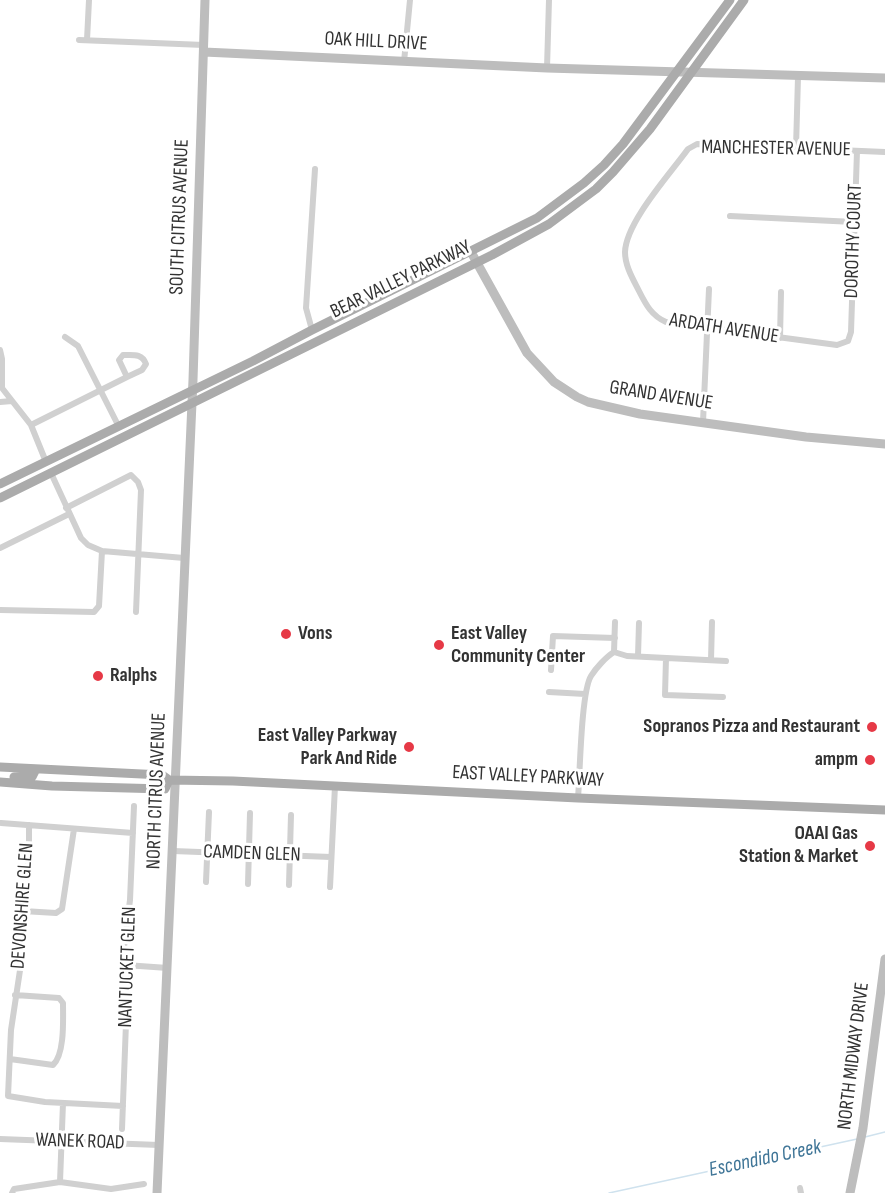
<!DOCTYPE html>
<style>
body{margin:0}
canvas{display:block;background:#fff}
</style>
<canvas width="885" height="1193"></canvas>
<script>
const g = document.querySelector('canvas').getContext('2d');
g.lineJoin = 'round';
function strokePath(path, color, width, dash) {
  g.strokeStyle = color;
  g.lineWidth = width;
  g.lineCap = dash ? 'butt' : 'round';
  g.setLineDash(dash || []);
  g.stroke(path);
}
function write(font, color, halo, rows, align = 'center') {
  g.font = font + ' "Sofia Sans Condensed",sans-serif';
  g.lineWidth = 6;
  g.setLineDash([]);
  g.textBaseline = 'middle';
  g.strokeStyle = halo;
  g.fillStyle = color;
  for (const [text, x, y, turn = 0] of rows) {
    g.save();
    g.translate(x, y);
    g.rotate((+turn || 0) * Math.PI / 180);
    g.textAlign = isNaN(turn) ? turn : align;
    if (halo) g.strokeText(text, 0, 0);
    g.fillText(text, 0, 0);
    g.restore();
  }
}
strokePath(new Path2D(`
 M 865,1137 L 885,1132
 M 609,1193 L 857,1139`), '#cfe2ee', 1.5);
strokePath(new Path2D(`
 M 79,40 L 204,45
 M 87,40 L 89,0
 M 404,62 L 410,0
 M 547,68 L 549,0
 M 796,148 L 798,77
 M 857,151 L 851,332 L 848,341 L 837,345 L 666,322 C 652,316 646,305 639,291 C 633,279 625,266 625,252 C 626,222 670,174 688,149 L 697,144 C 760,147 822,149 885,152
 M 730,216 L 854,222
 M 312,330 L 306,308 L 315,169
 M 65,337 L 78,346 L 118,425
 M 780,338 L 781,292
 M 0,350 L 2,359 L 2,388 L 31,425 L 46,462
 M 123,355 C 133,355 142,353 146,364 L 142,370 L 127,377 L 119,360 Z
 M 0,402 L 12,401
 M 703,422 L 709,289
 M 31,425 L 127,377
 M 51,473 L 81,538 L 88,545 L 102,551 L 184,558
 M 66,508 L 131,475 L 138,482 L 141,490 L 136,612
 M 0,548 L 69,514
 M 0,610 L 94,612 L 99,606 L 102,551
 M 614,652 L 627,656 L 726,661
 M 614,652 L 615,622
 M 638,656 L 639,623
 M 666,658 L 665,695 L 723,697
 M 711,660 L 712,622
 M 551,670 L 553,636 L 615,638
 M 549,692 L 585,694
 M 578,798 C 580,774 581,692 591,676 C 596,668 606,657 614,652
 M 1,823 L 133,833
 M 29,825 L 29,853 L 21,925 L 22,957 L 11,1030 L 8,1096 L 45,1102 L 123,1106
 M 173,851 L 331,857
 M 206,882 L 209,812
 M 248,884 L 250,813
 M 289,885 L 291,815
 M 330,887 L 335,786
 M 23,911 L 56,913 L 62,909 L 74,829
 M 125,965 L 168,968
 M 10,1059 L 53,1065 C 65,1054 63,1019 63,1003 L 59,998 L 15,995
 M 122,1129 L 126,1023 L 124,947 L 130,900 L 134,806
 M 0,1139 L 159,1145
 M 60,1182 L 63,1103
 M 800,1188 L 801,1193
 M 12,1193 L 14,1189 L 60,1182 L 111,1189 L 144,1184`), '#d0d0d0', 6);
strokePath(new Path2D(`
 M 204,52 L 547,68 L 885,78
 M 471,252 L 527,353 L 554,382 L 577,397 L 588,402 L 640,414 L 806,437 L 885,444
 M 157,1193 L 193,380 L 205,0
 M 850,1193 L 863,1128 L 885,959`), '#bdbdbd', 9);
strokePath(new Path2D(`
 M 0,484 L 253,361 L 312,330 L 537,218 L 584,183 L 604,165 L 623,144 L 730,0
 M 0,498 L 492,255 L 549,224 L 596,189 L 613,172 L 650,129 L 744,0
 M 0,767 L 162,775 L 169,780 L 233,781 L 578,798 L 885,810
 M 14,777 L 32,777 L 36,769
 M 0,782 L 52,786 L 165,789 L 169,780`), '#ababab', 9);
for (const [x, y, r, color] of [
 [286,634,6,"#e63946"],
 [439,645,6,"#e63946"],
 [98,676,6,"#e63946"],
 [872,727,6,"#e63946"],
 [409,747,6,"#e63946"],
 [870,760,6,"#e63946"],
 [870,846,6,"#e63946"]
]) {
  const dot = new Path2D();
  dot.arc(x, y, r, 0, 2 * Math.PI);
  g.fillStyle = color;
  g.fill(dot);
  strokePath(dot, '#fff', 2);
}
write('20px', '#333', '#fff', [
 ["OAK HILL DRIVE",376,42,3],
 ["MANCHESTER AVENUE",776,149,1],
 ["SOUTH CITRUS AVENUE",180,217,-88],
 ["DOROTHY COURT",854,241,-88],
 ["BEAR VALLEY PARKWAY",401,280,-26],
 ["ARDATH AVENUE",724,329,9],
 ["GRAND AVENUE",661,396,9],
 ["EAST VALLEY PARKWAY",528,777,3],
 ["NORTH CITRUS AVENUE",157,791,-88],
 ["CAMDEN GLEN",252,854,2],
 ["DEVONSHIRE GLEN",23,906,-86],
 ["NANTUCKET GLEN",128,967,-88],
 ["NORTH MIDWAY DRIVE",854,1056,-83],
 ["WANEK ROAD",80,1142,2]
]);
write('bold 20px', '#333', '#fff', [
 ["Vons",298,634,"left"],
 ["East Valley",451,634,"left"],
 ["Community Center",451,657,"left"],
 ["Ralphs",110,676,"left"],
 ["Sopranos Pizza and Restaurant",860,727],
 ["East Valley Parkway",397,736],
 ["Park And Ride",397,759],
 ["ampm",858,760],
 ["OAAI Gas",858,834],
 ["Station & Market",858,857]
], 'right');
write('italic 21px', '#3f7597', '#fff', [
 ["Escondido Creek",765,1159,-12]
]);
</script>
